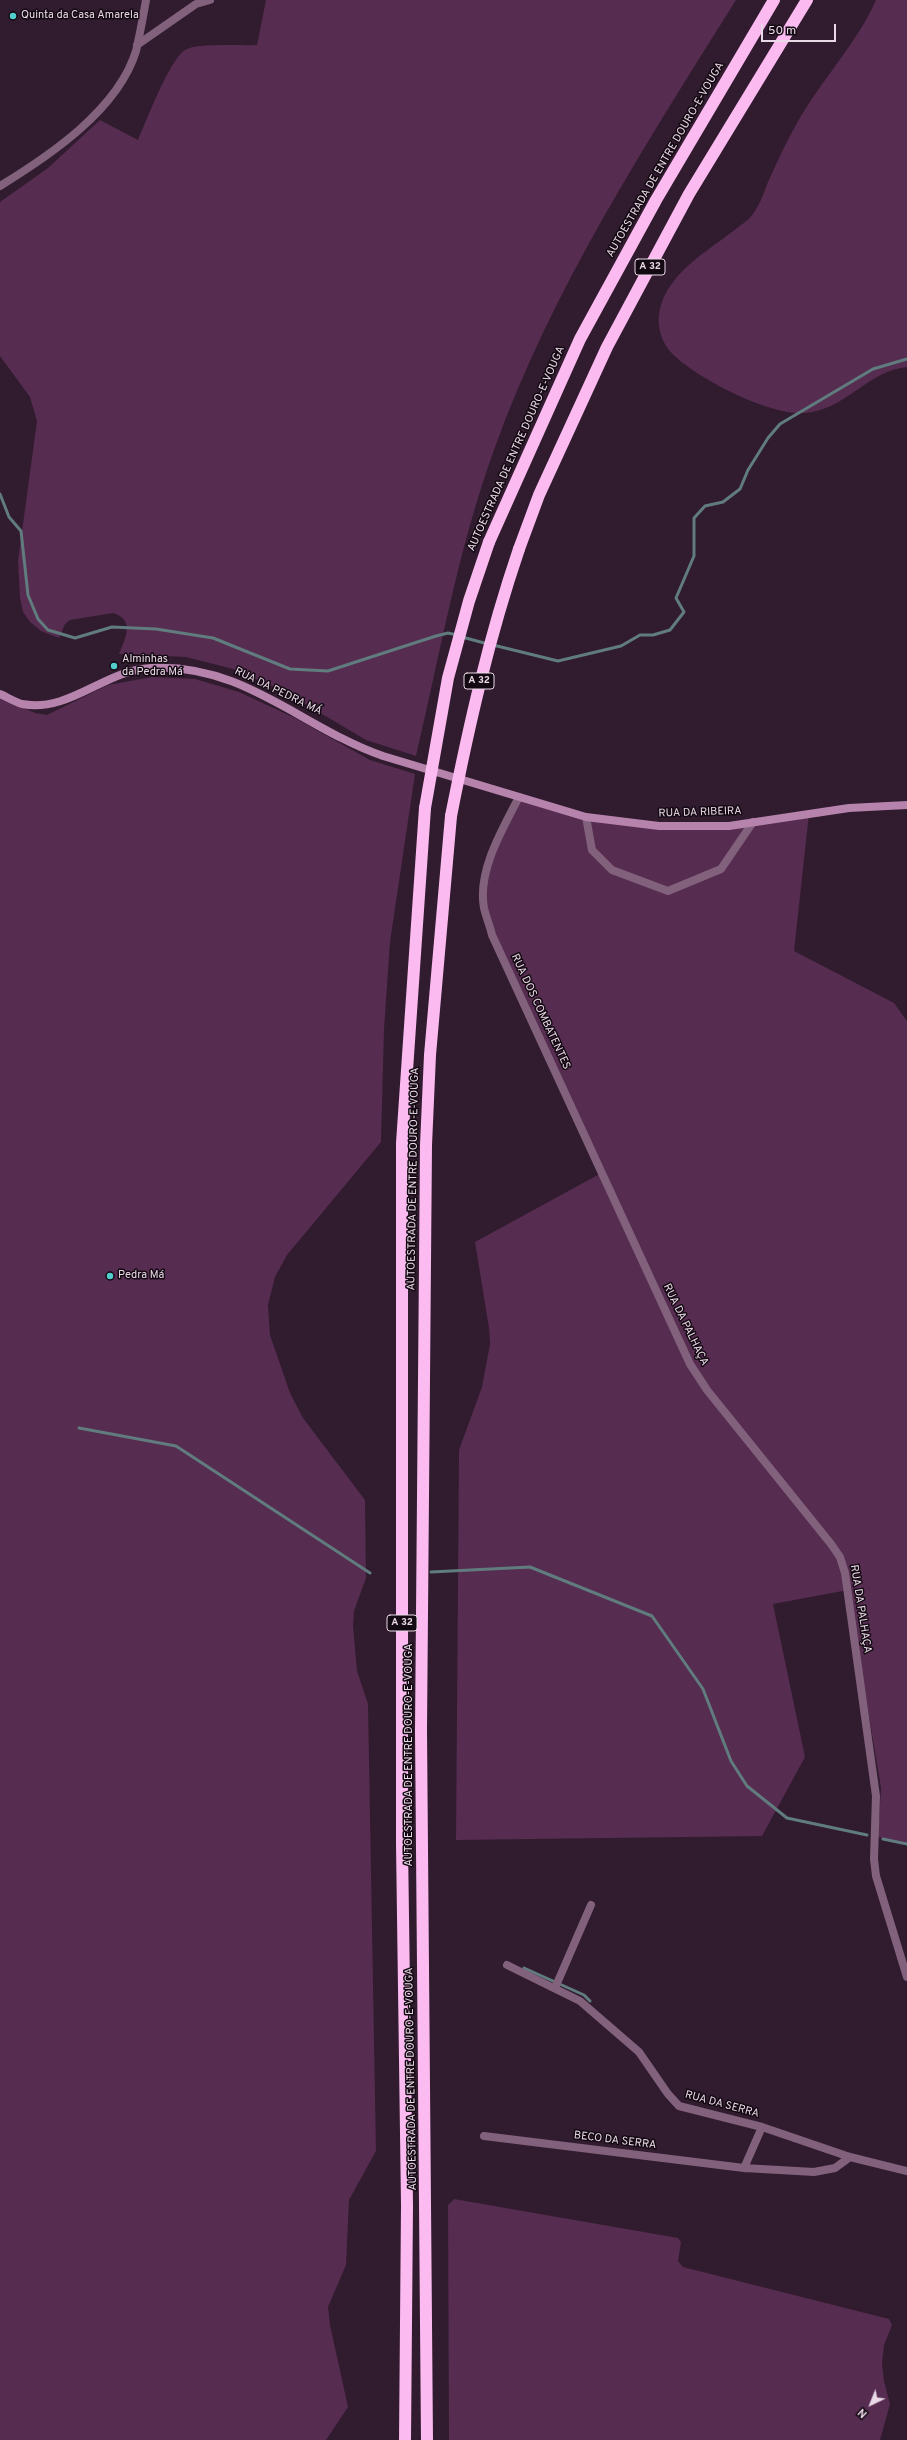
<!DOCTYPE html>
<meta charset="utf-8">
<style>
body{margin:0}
#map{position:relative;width:907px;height:2440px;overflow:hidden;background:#311b2e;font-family:Overpass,sans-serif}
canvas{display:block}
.north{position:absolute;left:851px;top:2384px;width:40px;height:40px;-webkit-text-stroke:3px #130912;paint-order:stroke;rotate:223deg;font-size:11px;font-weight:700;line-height:16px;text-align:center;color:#e9d9e6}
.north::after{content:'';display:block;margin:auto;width:14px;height:18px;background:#e9d9e6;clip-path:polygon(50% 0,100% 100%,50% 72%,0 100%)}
.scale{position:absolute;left:761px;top:24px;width:75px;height:18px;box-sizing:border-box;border:2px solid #e9d9e6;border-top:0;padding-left:5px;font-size:12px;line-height:14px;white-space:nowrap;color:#e9d9e6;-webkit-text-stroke:3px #130912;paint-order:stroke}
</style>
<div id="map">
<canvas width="907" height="2440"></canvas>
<div class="north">N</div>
<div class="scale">50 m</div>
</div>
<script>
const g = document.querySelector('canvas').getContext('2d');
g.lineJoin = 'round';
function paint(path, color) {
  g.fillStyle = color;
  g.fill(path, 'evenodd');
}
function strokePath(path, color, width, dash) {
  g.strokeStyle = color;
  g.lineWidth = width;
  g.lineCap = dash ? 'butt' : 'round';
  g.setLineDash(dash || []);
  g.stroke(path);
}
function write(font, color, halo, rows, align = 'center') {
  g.font = font + ' Overpass,sans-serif';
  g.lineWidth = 3;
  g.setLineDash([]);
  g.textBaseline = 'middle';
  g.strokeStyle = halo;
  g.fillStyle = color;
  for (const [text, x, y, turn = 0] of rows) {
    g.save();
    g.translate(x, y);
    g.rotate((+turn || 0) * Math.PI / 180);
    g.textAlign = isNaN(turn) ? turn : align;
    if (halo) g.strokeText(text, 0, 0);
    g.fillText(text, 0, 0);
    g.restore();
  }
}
paint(new Path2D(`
 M 266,0 L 736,0 C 646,144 551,290 494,450 C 458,549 440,654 416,756 L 366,740 L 285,692 L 233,669 L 186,657 L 119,654 C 126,637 135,620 113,613 L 70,620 L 65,624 L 59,638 L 41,631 L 30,622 L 23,612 L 20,598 L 18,561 L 37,421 L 30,397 L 0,356 L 0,202 L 48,168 L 100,120 L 138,140 C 146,122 171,55 187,49 C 201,43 240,46 257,45 Z
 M 876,0 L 907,0 L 907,367 C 867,371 845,411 804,413 C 770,416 690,376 668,349 C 658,335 656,318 662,302 C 673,271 707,251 732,232 C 739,226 748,221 753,214 C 760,204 764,193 768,182 C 777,162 786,142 797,123 C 821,80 856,45 876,0 Z
 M 152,677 L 195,679 L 239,692 L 295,718 L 370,760 L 415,774 L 390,942 L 384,1029 L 381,1142 L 287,1255 L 275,1277 L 268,1305 L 270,1335 L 290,1393 L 303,1418 L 365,1500 L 366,1578 L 354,1611 L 353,1626 L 357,1671 L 368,1704 L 376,2151 L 349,2200 L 346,2265 L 328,2307 L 330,2325 L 348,2407 L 326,2440 L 0,2440 L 0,698 L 35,713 L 47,715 L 108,685 Z
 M 519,797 L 586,817 L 659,826 L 729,826 L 809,814 L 794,951 L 894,1003 L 907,1021 L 907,1844 L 878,1837 L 881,1788 L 848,1590 L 773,1604 L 805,1757 L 762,1836 L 456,1840 L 459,1450 L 482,1387 L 490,1344 L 489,1328 L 475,1242 L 605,1171 L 492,935 L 484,907 L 486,875 Z
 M 454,2199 L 678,2238 L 681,2242 L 678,2261 L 683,2267 L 889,2319 L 892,2325 L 884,2345 L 882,2363 L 884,2381 L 890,2404 L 880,2440 L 449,2440 L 448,2205 Z`), '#562c50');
strokePath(new Path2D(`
 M 0,494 L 9,517 L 21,531 L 28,595 L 38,619 L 48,630 L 75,638 L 112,627 L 156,629 L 213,638 L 290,669 L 328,671 L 436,636 L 448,633 L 457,635
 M 462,637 L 488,644
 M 493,645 L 558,661 L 621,646 L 640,635 L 653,635 L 670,630 L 684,612 L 676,598 L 694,556 L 694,518 L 705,506 L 723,502 L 740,489 L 748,470 L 768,438 L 780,424 L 873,369 L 907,359
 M 79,1428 L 176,1446 L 370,1573
 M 431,1572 L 530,1567 L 652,1616 L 703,1689 L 731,1761 L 747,1786 L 787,1818 L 867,1835
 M 883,1839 L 907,1844
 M 524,1968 L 584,1995 L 590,2001`), '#607c7f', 3);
strokePath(new Path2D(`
 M 137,45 L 196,4 L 210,0
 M 0,186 C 49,156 118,110 136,51 C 140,34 143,17 146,0
 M 586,817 L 592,850 L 612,870 L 668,891 L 721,869 L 753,822
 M 507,1965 L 580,2001 L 639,2052 L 668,2094 L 679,2106 L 762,2127 L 850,2157 L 907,2171
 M 555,1988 L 591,1905
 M 484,2136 L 744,2168 L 814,2172 L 835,2168 L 850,2157
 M 744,2168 L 762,2127`), '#81617b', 8);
strokePath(new Path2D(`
 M 519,797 C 503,828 477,871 484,908 C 486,917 490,926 492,935 L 690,1364 L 707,1390 L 831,1544 L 840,1557 L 845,1573 L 876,1796 L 874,1859 L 876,1876 L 907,1977`), '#81617b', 8);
strokePath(new Path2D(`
 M 0,694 C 7,697 15,702 22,704 C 70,713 104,670 151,668 C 244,663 302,728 383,756 L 586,817 L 659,826 L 729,826 L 849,808 L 907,805`), '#b683ad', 8);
strokePath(new Path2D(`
 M 489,542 L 580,339 L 656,200 L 774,0
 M 519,549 L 539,495 L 607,347 L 689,194 L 807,0
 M 405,2440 L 407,2205 L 402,1844 L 402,1143 L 425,808
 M 427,2440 L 421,1730 L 426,1145 L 430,1055 L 451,816`), '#fbbbf0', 12);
strokePath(new Path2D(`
 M 425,808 L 448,678 L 469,601 L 489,542
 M 451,816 C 469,725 489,637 519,549`), '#fbbbf0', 12);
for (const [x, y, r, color] of [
 [13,16,4,"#52cdcc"],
 [114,666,4,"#52cdcc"],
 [110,1276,4,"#52cdcc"]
]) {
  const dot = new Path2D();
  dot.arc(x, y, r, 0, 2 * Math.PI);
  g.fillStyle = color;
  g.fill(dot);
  strokePath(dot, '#130912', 1.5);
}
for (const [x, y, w] of [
 [650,267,30],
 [479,681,30],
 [402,1623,30]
]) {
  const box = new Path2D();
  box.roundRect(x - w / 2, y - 8, w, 16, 3);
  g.fillStyle = '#130912';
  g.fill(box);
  strokePath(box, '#e9d9e6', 1);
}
write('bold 10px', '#e9d9e6', null, [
 ["A 32",650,267],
 ["A 32",479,681],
 ["A 32",402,1623]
]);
write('11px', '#e9d9e6', '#130912', [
 ["Quinta da Casa Amarela",21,16],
 ["Alminhas",122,660],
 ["da Pedra Má",122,673],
 ["Pedra Má",118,1276]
], 'left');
write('11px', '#e9d9e6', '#130912', [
 ["AUTOESTRADA DE ENTRE DOURO-E-VOUGA",666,160,-60],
 ["AUTOESTRADA DE ENTRE DOURO-E-VOUGA",517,449,-66],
 ["RUA DA PEDRA MÁ",278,692,26],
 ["RUA DA RIBEIRA",700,813,-2],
 ["RUA DOS COMBATENTES",540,1012,65],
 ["AUTOESTRADA DE ENTRE DOURO-E-VOUGA",414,1179,-89],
 ["RUA DA PALHAÇA",685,1325,64],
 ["RUA DA PALHAÇA",860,1609,81],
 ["AUTOESTRADA DE ENTRE DOURO-E-VOUGA",410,1755,-90],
 ["AUTOESTRADA DE ENTRE DOURO-E-VOUGA",412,2079,-91],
 ["RUA DA SERRA",722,2105,15],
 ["BECO DA SERRA",615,2141,7]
]);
</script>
